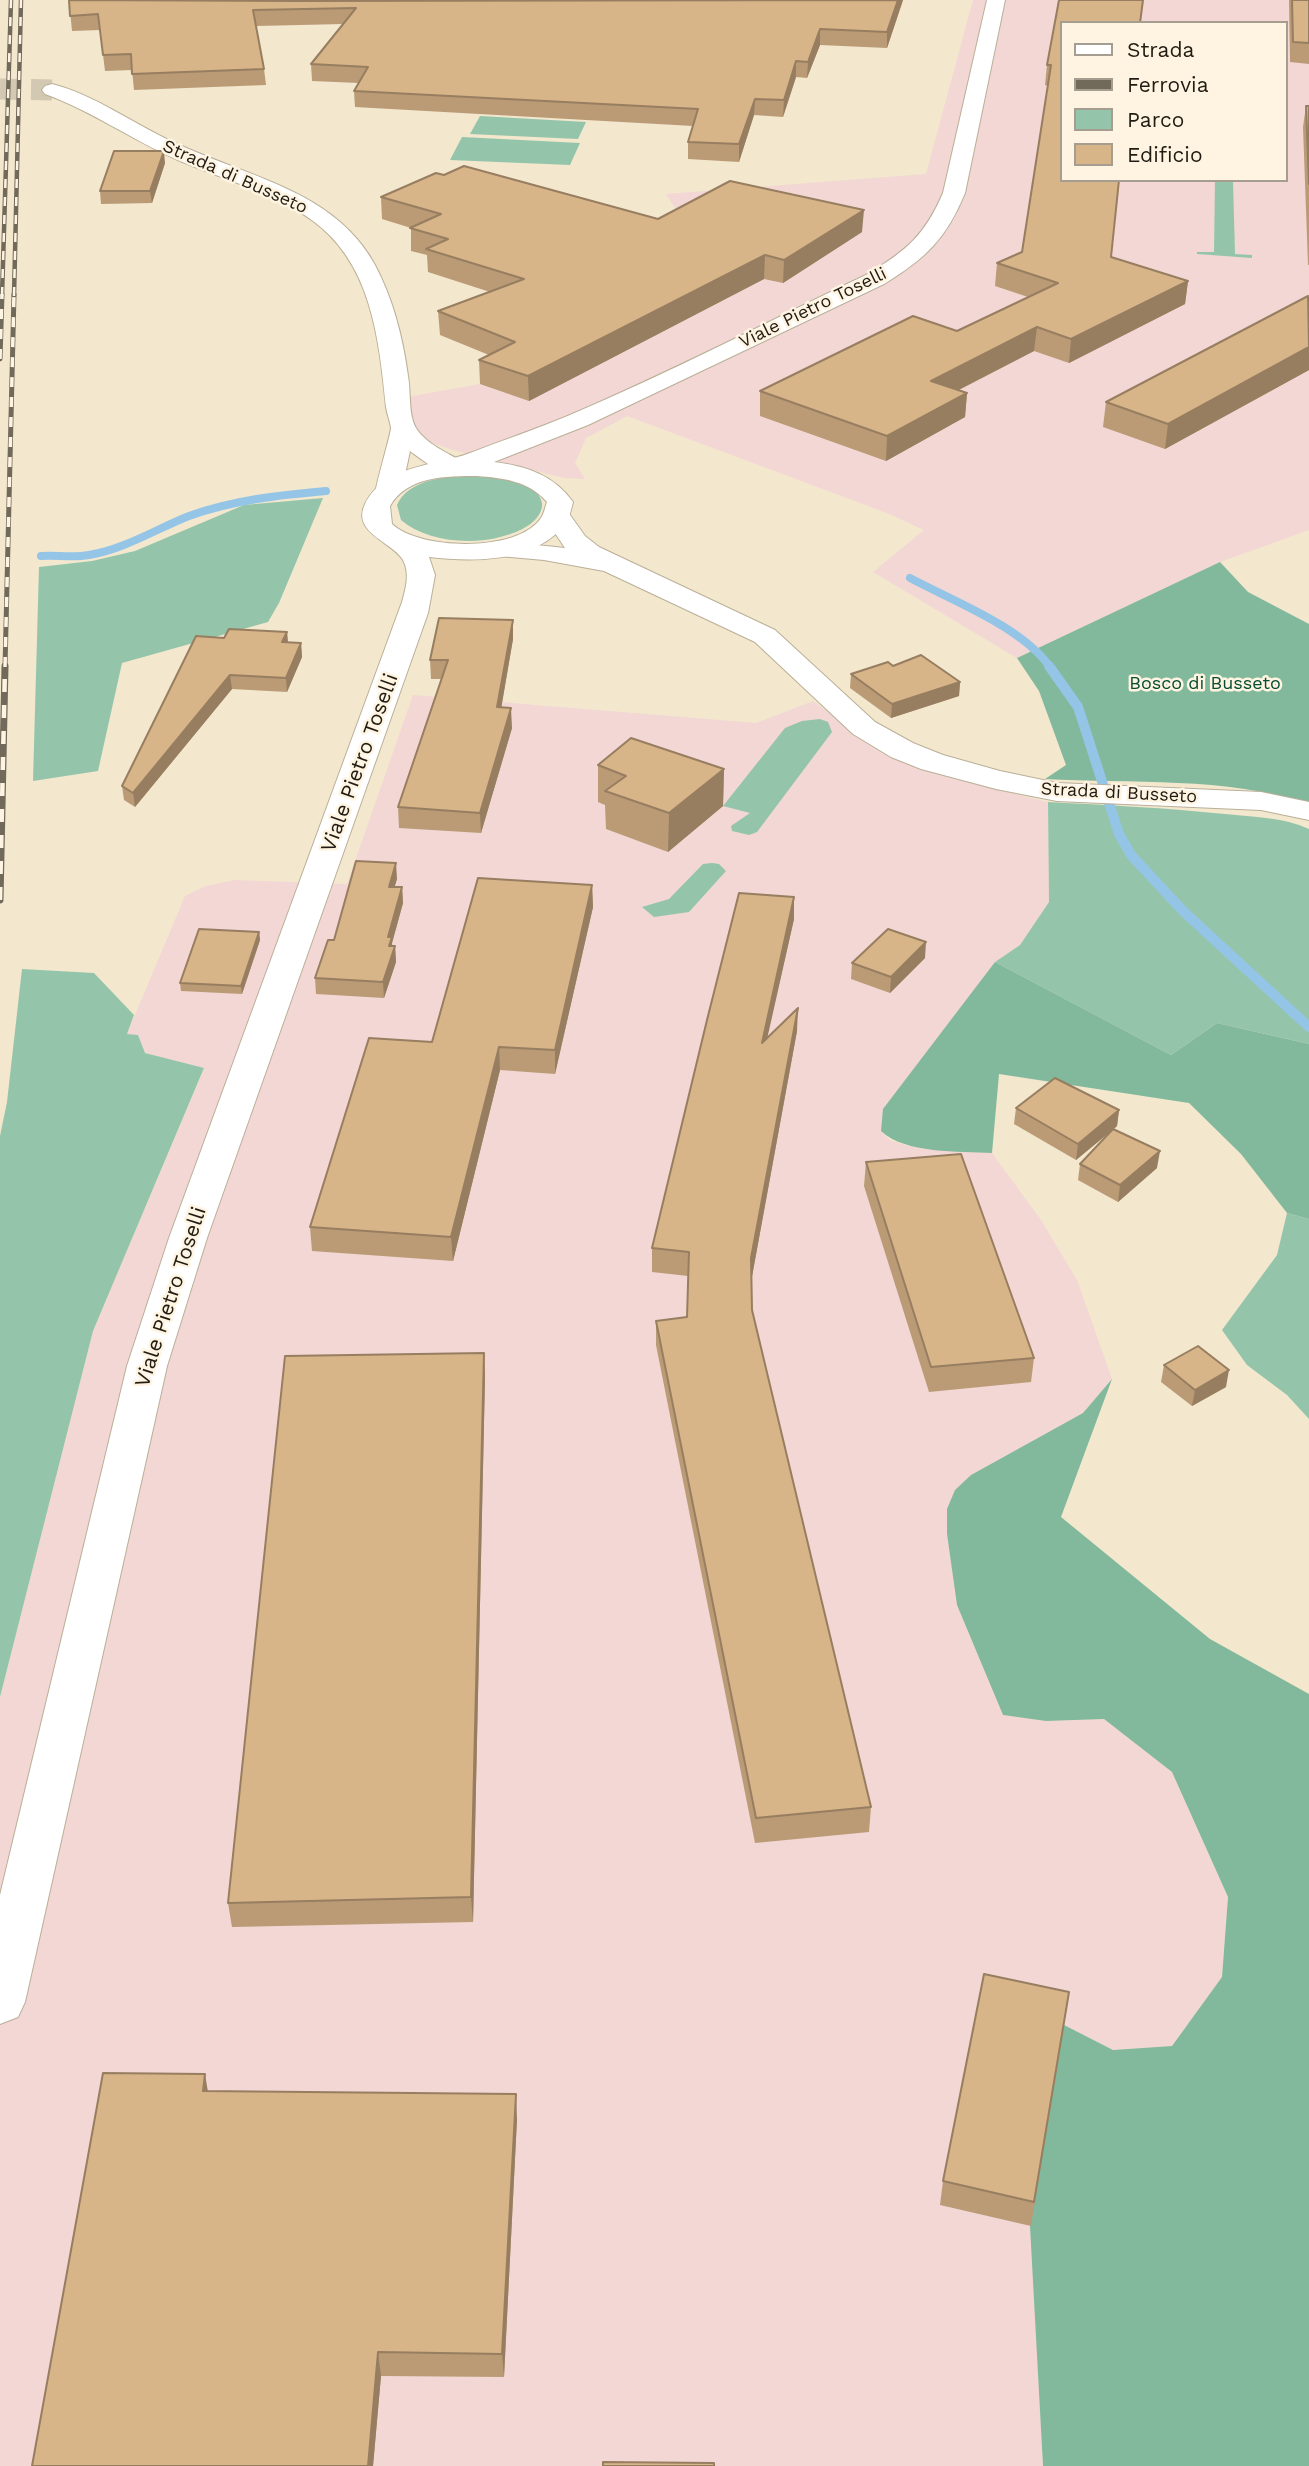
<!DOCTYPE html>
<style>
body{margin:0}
#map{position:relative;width:1309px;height:2466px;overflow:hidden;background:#f3e7ce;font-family:"Work Sans",sans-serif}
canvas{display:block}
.legend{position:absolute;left:1060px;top:21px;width:228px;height:161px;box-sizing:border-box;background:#fef4e1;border:2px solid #a59d8f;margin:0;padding:9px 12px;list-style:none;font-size:21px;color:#201b13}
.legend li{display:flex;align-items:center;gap:14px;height:35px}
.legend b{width:35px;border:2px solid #a59d8f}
</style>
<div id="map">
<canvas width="1309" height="2466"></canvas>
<ul class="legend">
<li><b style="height:9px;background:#fff"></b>Strada</li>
<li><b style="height:9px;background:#71695a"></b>Ferrovia</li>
<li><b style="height:19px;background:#94c5ab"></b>Parco</li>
<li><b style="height:19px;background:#d8b489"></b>Edificio</li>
</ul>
</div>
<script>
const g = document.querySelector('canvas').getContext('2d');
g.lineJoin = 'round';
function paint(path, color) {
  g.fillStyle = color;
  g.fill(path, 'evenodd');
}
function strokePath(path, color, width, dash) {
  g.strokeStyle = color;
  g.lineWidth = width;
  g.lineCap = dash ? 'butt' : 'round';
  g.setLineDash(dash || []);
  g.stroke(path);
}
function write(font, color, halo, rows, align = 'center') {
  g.font = font + ' "Work Sans",sans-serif';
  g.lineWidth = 5;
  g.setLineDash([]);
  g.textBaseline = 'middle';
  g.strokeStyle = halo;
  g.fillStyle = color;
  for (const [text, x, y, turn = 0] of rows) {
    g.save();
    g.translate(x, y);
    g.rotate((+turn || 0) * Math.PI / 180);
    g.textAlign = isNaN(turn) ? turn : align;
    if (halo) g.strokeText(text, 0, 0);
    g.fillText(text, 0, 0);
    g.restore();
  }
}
paint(new Path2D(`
 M 973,0 L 1309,0 L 1309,530 L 1220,562 L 1017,658 L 873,572 L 924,530 L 887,513 L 627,416 L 586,438 L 575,463 L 585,479 L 564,478 L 453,450 L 435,444 L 415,432 L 407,397 L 480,384 L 713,265 L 666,194 L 926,174 ZM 1062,23 L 1286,23 L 1286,180 L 1062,180 Z
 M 413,695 L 756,723 L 813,701 L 873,744 L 963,781 L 1048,802 L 1049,902 L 1020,945 L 995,962 L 881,1131 L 890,1140 L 908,1146 L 992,1153 L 1041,1220 L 1077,1280 L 1112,1379 L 1083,1413 L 971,1475 L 947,1534 L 957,1605 L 1003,1715 L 1046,1721 L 1104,1719 L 1172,1772 L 1228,1897 L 1222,1977 L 1172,2046 L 1113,2050 L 1064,2026 L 1031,2226 L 1043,2466 L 0,2466 L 0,1697 L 93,1331 L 204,1069 L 145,1053 L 138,1036 L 127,1034 L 185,896 L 206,886 L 235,880 L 347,884 Z`), '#f2d7d4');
paint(new Path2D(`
 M 480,116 L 586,122 L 578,139 L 470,134 Z
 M 462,137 L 580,143 L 570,165 L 450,160 Z
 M 1215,180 L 1233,180 L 1235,254 L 1252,255 L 1252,258 L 1197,254 L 1197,252 L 1214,252 Z
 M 460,475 C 481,475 537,476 542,503 C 543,512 536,520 529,525 C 496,547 432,547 401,520 L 397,505 C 407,482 438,478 460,475 Z
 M 323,498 L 279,603 L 268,622 L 122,663 L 98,771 L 33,781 L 39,567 L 92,561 L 135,551 L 244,505 Z
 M 820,719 L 828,722 L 832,732 L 757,832 L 749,835 L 732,831 L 731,826 L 750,813 L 723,806 L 785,728 L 802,721 Z
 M 1048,802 C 1108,805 1166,808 1225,814 C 1254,817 1283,817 1309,829 L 1309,1044 L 1217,1023 L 1171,1055 L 995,962 L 1020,945 L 1049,902 Z
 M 712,863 L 719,864 L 726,871 L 689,912 L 654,917 L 642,907 L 669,899 L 703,864 Z
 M 22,969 L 94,973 L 134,1015 L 127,1034 L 138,1035 L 145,1053 L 204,1068 L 93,1331 L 0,1697 L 0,1136 L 7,1102 Z
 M 1287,1213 L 1309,1219 L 1309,1419 L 1287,1395 L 1247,1365 L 1222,1330 L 1277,1255 Z`), '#94c5ab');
paint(new Path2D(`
 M 1220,562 L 1248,592 L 1309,624 L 1309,804 C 1225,776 1132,784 1045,779 L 1066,765 L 1039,691 L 1017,658 Z
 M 995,962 L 1171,1055 L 1217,1023 L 1309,1044 L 1309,1219 L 1287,1213 L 1241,1154 L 1189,1103 L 999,1074 L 992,1153 C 959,1151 905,1154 881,1131 L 883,1109 Z
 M 1112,1379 L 1061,1517 L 1210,1639 L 1309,1694 L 1309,2466 L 1043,2466 L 1030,2226 L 1064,2025 L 1113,2050 L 1172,2046 L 1222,1977 L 1228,1897 L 1172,1772 L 1104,1719 L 1046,1721 L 1003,1715 L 957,1605 L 947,1534 L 947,1509 L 955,1490 L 971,1475 L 1083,1413 Z`), '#82b99c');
strokePath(new Path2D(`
 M 41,556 C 57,555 73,558 89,555 C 125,549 156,529 189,516 C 233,500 280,495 326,491
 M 910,578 C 953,601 1022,627 1050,667`), '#94c5e7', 8);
strokePath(new Path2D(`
 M 1049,666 L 1078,707 L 1119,834 L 1131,855 L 1183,911 L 1309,1027`), '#94c5e7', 10);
strokePath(new Path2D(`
 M 0,89 L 52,90`), '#d3c8b2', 21, [21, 10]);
const minor = new Path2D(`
 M 52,84 C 95,95 132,123 171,141 C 243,176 334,189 375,265 C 393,299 403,338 408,376 C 411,392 408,414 416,428 C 426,444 448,453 463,462 L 467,468 L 463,474 C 444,478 425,462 410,451 L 402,489 L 398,495 L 389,497 L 380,495 L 376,489 C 378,477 391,433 391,428 C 390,421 387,414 386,407 C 379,340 372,264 313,221 C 273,191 223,180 178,160 C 132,140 92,111 45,94 L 42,90 L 45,86 Z
 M 558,510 L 568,512 L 585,536 L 599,547 L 775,630 L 875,722 L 913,743 L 943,755 L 1000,771 L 1057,783 L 1261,792 L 1309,802 L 1309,820 L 1261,810 L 1057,801 L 996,789 L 921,769 L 891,757 L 853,734 L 755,642 L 604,571 L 544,560 L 488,555 L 484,549 L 488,543 L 498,541 L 565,548 L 545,518 L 548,512 Z`);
const major = new Path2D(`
 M 987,0 L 1005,0 L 965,193 C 946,239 926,258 884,284 L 588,425 L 494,462 C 526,466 554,475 573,502 C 571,510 569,521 563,527 C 531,563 472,562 429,557 L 435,575 L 428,613 L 207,1238 L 167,1366 L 25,2002 L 18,2017 L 0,2024 L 0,1895 L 127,1366 L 169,1238 L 402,602 C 406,588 410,573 403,560 C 393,542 351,533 365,504 C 385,464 433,467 470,453 C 503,440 537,429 570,415 C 671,372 769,321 868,274 C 907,250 925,235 943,193 ZM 477,476 C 503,478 529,481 547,502 C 545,507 544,514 541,518 C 518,553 419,550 392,524 L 390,506 C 407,476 447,476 477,476 Z`);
strokePath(minor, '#baaf97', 2);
strokePath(major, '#baaf97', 2);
paint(minor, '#fff');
paint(major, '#fff');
const railFar2 = new Path2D(`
 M 2,296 L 11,0
 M 14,296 L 21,0`);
const railFar1 = new Path2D(`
 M 0,359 L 2,294
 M 5,667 L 14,294`);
const rail = new Path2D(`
 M 0,900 L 5,666`);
strokePath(railFar2, '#71695a', 4.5);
strokePath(railFar1, '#71695a', 5);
strokePath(rail, '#71695a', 7);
strokePath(railFar2, '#fef4e1', 2.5, [9]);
strokePath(railFar1, '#fef4e1', 3.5, [10]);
strokePath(rail, '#fef4e1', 4.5, [13]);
paint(new Path2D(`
 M 69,0 L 903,0 L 887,48 L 820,45 L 807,78 L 796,77 L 783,117 L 754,115 L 739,162 L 688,159 L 688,142 L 693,126 L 355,107 L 354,91 L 359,83 L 312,81 L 311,64 L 343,24 L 256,26 L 264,69 L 266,85 L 134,90 L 132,70 L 105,71 L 100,30 L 72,31 Z
 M 1289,0 L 1309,0 L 1309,64 L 1290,62 Z
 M 1062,23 L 1111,257 L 1188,281 L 1185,304 L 1069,363 L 1034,351 L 959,390 L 967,393 L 965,417 L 886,461 L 760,416 L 760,391 L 957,331 L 1028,297 L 995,286 L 997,263 L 1022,252 L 1048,86 L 1045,85 L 1047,65 Z
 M 1306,106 L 1309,106 L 1309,265 L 1308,265 L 1303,127 Z
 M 165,163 L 152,203 L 101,204 L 100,191 Z
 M 444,175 L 658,219 L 862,232 L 783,283 L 764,279 L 529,401 L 480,384 L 479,360 L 489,355 L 440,335 L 438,311 L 490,292 L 428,272 L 427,255 L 411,251 L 411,228 L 382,219 L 381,197 Z
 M 1309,296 L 1309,370 L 1165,449 L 1103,427 L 1106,402 Z
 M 513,620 L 513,639 L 501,708 L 512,728 L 481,833 L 399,828 L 398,807 L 441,679 L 431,679 L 430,660 Z
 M 287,632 L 288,642 L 301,643 L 302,657 L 287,692 L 232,689 L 135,807 L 124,800 L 122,786 L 224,638 Z
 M 893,666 L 960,682 L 959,696 L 891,718 L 850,688 L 851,674 Z
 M 598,765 L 724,769 L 723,806 L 668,852 L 606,829 L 605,805 L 598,802 Z
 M 397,879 L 394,887 L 402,887 L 403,903 L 392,943 L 392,946 L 395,946 L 396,962 L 384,998 L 316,994 L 315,978 Z
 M 592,885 L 593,907 L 555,1074 L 500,1070 L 453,1261 L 312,1251 L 310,1227 L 432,1042 Z
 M 794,897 L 794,919 L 767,1037 L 797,1031 L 752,1276 L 752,1310 L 871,1807 L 869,1832 L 755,1843 L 656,1345 L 656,1321 L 687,1317 L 688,1276 L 652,1272 L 652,1248 Z
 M 259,932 L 260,940 L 242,994 L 181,991 L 180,983 Z
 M 925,958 L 890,993 L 851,979 L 852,963 Z
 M 1016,1108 L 1119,1110 L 1117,1126 L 1114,1129 L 1157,1168 L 1118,1202 L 1078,1180 L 1080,1164 L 1109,1133 L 1076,1160 L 1014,1124 Z
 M 866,1162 L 1034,1358 L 1031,1382 L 929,1392 L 864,1186 Z
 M 484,1353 L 485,1377 L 473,1922 L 232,1927 L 228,1903 Z
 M 1164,1365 L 1226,1387 L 1192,1406 L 1161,1382 Z
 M 1069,1992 L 1031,2226 L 940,2205 L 943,2181 Z
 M 208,2091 L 517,2119 L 504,2377 L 381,2376 L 373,2466 L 32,2466 Z`), '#ba9b76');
paint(new Path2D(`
 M 898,0 L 903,0 L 887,48 L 887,32 Z
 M 820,29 L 820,45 L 807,78 L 808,62 Z
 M 796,61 L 796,77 L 783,117 L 784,100 Z
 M 755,99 L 754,115 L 739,162 L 739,144 Z
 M 164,151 L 165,163 L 152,203 L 150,191 Z
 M 864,210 L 862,232 L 783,283 L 784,260 Z
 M 765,255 L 764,279 L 529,401 L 528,376 Z
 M 1188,281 L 1185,304 L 1069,363 L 1071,339 Z
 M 1037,327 L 1034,351 L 929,405 L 931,381 Z
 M 1309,347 L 1309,370 L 1165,449 L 1168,424 Z
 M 967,393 L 965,417 L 886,461 L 887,436 Z
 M 513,620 L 513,639 L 498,727 L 497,707 Z
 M 287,632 L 288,645 L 282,642 Z
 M 301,643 L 302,657 L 287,692 L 286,678 Z
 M 230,675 L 232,689 L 135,807 L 133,793 Z
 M 960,682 L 959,696 L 891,718 L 892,704 Z
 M 511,708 L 512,728 L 481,833 L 480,813 Z
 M 724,769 L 723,806 L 668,852 L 669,813 Z
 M 396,863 L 397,879 L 390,903 L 389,887 Z
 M 592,885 L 593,907 L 555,1074 L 555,1050 Z
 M 402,887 L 403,903 L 392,943 L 393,952 L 395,946 L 396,962 L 384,998 L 383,982 L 388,937 Z
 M 794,897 L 794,919 L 761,1066 L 762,1043 Z
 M 259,932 L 260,940 L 242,994 L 241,986 Z
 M 926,942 L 925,958 L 890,993 L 891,977 Z
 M 798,1008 L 797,1031 L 751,1282 L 751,1258 Z
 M 499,1047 L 500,1070 L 453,1261 L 451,1237 Z
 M 1119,1110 L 1117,1126 L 1076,1160 L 1078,1144 Z
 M 1160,1151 L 1157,1168 L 1118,1202 L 1120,1185 Z
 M 484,1353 L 485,1377 L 473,1922 L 471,1897 Z
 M 1229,1370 L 1226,1387 L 1192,1406 L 1195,1390 Z
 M 205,2074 L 209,2098 L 203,2091 Z
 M 516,2094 L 517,2119 L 504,2377 L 502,2354 Z
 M 378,2352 L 381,2376 L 373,2466 L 368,2466 Z`), '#977e60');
const building = new Path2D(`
 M 69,0 L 296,1 L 898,0 L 887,32 L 820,29 L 808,62 L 796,61 L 784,100 L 755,99 L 739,144 L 688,142 L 698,109 L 354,91 L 368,67 L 311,64 L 356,8 L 253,10 L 264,69 L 132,74 L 131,54 L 103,55 L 98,14 L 70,16 Z
 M 1059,0 L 1143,0 L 1140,23 L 1062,23 L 1062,180 L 1119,180 L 1111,257 L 1188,281 L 1071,339 L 1037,327 L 931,381 L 967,393 L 887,436 L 760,391 L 913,316 L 957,331 L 1058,283 L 997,263 L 1022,252 L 1051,65 L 1047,65 Z
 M 1292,0 L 1309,0 L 1309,43 L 1293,42 Z
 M 1306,106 L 1309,106 L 1309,184 Z
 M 114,151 L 164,151 L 150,191 L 100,191 Z
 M 464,166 L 658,219 L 730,181 L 864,210 L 784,260 L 765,255 L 528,376 L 479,360 L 515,342 L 438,311 L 524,279 L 426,249 L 448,239 L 410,228 L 441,214 L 381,197 L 436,173 L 444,175 Z
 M 1308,296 L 1309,347 L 1168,424 L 1106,402 Z
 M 439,618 L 513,620 L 497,707 L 511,708 L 480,813 L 398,807 L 448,660 L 430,660 Z
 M 229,629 L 287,632 L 282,642 L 301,643 L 286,678 L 230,675 L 133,793 L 122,786 L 196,636 L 224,638 Z
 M 921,655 L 960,682 L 892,704 L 851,674 L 888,662 L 893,666 Z
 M 631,738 L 724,769 L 669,813 L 605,791 L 626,776 L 598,765 Z
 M 356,861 L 396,863 L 389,887 L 402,887 L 388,937 L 392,937 L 389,946 L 395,946 L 383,982 L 315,978 L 328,940 L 334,940 Z
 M 478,878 L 592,885 L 555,1050 L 499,1047 L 451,1237 L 310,1227 L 369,1038 L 432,1042 Z
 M 739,893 L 794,897 L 762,1043 L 798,1008 L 751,1258 L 752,1310 L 871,1807 L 756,1818 L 656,1321 L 687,1317 L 689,1252 L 652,1248 L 707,1020 Z
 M 199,929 L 259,932 L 241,986 L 180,983 Z
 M 888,929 L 926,942 L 891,977 L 852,963 Z
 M 1055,1078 L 1119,1110 L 1078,1144 L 1016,1108 Z
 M 1113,1129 L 1160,1151 L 1120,1185 L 1080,1164 Z
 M 961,1154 L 1034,1358 L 931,1367 L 866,1162 Z
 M 1198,1346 L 1229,1370 L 1195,1390 L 1164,1365 Z
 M 484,1353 L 471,1897 L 228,1903 L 285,1356 Z
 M 984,1974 L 1069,1992 L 1034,2202 L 943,2181 Z
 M 103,2073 L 205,2074 L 203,2091 L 516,2094 L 502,2354 L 378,2352 L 368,2466 L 32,2466 Z
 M 603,2462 L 714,2463 L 714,2466 L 603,2466 Z`);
paint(building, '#d8b489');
strokePath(building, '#977e60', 2);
write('18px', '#201b13', '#fef4e1', [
 ["Strada di Busseto",235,177,24],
 ["Viale Pietro Toselli",813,308,-26],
 ["Strada di Busseto",1119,793,3]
]);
write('18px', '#054e33', '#fef4e1', [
 ["Bosco di Busseto",1205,684]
]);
write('21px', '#201b13', '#fef4e1', [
 ["Viale Pietro Toselli",360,763,-70],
 ["Viale Pietro Toselli",171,1297,-72]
]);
</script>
